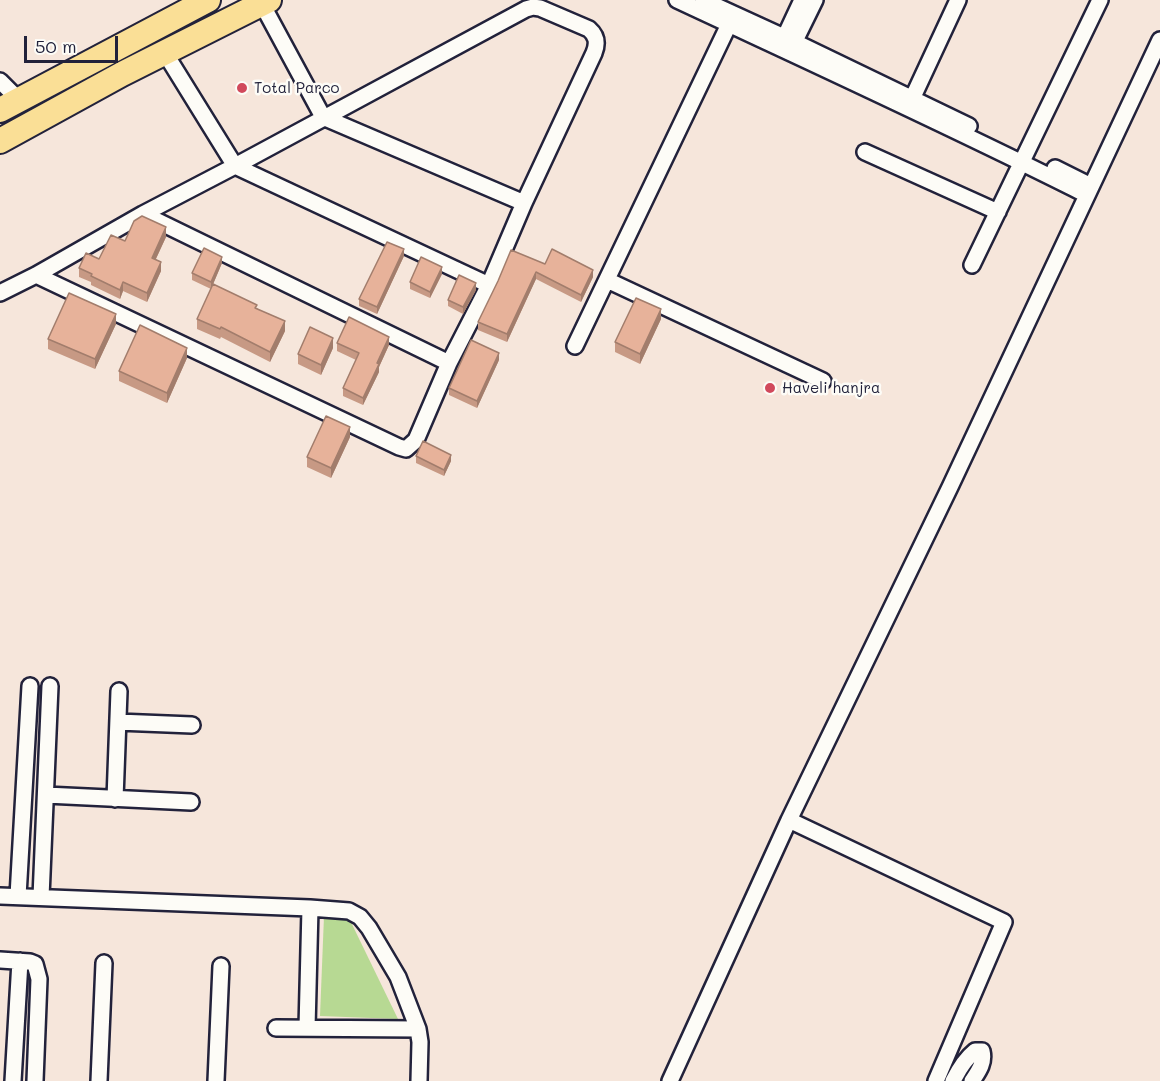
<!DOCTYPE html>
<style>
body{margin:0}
#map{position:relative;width:1160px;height:1081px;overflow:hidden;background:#f6e6db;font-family:Mali,sans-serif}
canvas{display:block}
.scale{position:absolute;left:24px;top:36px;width:94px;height:27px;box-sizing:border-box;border:3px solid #22223b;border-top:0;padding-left:8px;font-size:18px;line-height:21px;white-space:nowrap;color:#22223b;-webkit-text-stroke:4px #fdfcf7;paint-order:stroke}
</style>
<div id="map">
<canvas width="1160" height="1081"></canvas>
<div class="scale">50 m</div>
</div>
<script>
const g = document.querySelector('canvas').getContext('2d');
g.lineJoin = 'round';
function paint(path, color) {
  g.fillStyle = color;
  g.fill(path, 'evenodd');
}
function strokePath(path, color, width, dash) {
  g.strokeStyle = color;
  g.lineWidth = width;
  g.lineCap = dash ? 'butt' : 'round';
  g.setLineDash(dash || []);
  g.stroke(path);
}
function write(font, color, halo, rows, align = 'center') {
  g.font = font + ' Mali,sans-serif';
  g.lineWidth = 5;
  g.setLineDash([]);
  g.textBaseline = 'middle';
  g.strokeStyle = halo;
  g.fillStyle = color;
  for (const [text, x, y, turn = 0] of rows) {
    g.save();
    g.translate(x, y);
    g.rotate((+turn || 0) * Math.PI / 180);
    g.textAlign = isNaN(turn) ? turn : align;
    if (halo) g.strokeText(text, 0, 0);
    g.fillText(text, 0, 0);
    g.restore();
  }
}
paint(new Path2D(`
 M 324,916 L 348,916 L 398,1019 L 320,1016 Z`), '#b7d993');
const minor = new Path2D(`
 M 677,0 C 814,64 952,127 1087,195
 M 703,0 L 795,42 L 969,126
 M 262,4 L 323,117 L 524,203
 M 781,45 L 802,0
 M 790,51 L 815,0
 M 165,53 L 235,166 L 489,285
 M 0,81 L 12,93 L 16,101
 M 912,99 L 958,0
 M 865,152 L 998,212
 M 1055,168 L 1091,186
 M 143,214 L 449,363
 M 972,265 L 1100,0
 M 607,280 L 823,381
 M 0,293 L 36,275 L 143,214 L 235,166 L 526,9 L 533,7 L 540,8 L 589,29 C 597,36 598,43 594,53 L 524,203 L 489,285 L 449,363 L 416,440 L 406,449 L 399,447 L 36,275
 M 575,346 L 733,16
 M 118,722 L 192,725
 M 46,795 L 191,802
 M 115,799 L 119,691
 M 789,820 L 1004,922 L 936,1081
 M 0,896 L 310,908 L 349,911 L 360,917 L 369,928 L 398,977 L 418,1029 L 420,1042 L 419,1081
 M 18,896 L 30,686
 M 41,897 L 50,686
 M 0,960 L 30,962 L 35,964 L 39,979 L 35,1081
 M 276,1028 L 418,1029
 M 307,1028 L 310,908
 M 13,1081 L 20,961
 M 99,1081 L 104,963
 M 216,1081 L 221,966
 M 670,1081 L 789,820 L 950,487 L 1160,40
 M 953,1081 C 959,1069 965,1059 975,1051 L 982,1051 C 985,1063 978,1072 972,1081`);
const primary = new Path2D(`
 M 0,110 L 208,0
 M 0,141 L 122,74 L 269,0`);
strokePath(minor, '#22223b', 20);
strokePath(primary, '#22223b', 28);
strokePath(minor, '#fdfcf7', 15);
strokePath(primary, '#fadf96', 24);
paint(new Path2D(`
 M 166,237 L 156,259 L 161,271 L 147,302 L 123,291 L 120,299 L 91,285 L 91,282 L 79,277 L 79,268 L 99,259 L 125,241 Z
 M 404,256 L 377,314 L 359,306 L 359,299 Z
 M 222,263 L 211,289 L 192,280 L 192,273 Z
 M 545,264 L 593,277 L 581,302 L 536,279 L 507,342 L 478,330 L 478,322 Z
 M 442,274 L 430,298 L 410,289 L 410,282 Z
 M 476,290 L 463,314 L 448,306 L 448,300 Z
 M 94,305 L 116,324 L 95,369 L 48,349 L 48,339 Z
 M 257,308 L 285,331 L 270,362 L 221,337 L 220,339 L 197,329 L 197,319 Z
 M 661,319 L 640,364 L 615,352 L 615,342 Z
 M 337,343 L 389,345 L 379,367 L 379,372 L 363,405 L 343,396 L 343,388 L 356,360 L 337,351 Z
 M 333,348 L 321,375 L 298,364 L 298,354 Z
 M 187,358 L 167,403 L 119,381 L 119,371 Z
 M 499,360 L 477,408 L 449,395 L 449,388 Z
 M 350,437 L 331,478 L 307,467 L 307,457 Z
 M 416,456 L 451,461 L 444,476 L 416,463 Z`), '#c79984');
paint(new Path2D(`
 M 166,227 L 166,237 L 152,267 L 152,258 Z
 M 404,249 L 404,256 L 377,314 L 377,307 Z
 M 222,257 L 222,263 L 211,289 L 211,282 Z
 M 161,262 L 161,271 L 147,302 L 147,293 Z
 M 442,267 L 442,274 L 430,298 L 430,292 Z
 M 593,270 L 593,277 L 581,302 L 581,295 Z
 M 536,272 L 536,279 L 507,342 L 507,334 Z
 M 123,282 L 123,291 L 120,299 L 120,290 Z
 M 476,283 L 476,290 L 463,314 L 463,307 Z
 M 661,309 L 661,319 L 640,364 L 640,354 Z
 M 116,314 L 116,324 L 95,369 L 95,359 Z
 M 285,321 L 285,331 L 270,362 L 270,352 Z
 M 389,337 L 389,345 L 379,367 L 379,372 L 363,405 L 363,398 L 377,363 Z
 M 333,338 L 333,348 L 321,375 L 321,365 Z
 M 187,348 L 187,358 L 167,403 L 167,393 Z
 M 499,353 L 499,360 L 477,408 L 477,401 Z
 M 350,427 L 350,437 L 331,478 L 331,468 Z
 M 451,455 L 451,461 L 444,476 L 444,470 Z`), '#a27d6c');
const building = new Path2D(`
 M 142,216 L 166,227 L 152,258 L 161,262 L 147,293 L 123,282 L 120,290 L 91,276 L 92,274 L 79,268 L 86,253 L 99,259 L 111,235 L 125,241 L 134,221 Z
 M 387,242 L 404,249 L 377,307 L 359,299 Z
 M 204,248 L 222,257 L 211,282 L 192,273 Z
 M 552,249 L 593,270 L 581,295 L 536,272 L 507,334 L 478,322 L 498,281 L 511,250 L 545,264 Z
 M 421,257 L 442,267 L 430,292 L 410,282 Z
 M 459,275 L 476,283 L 463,307 L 448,300 Z
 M 213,284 L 257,305 L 255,308 L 285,321 L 270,352 L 221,327 L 220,329 L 197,319 Z
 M 69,293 L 116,314 L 95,359 L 48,339 Z
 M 636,298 L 661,309 L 640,354 L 615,342 Z
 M 349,317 L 389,337 L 377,363 L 379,364 L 363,398 L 343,388 L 359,353 L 337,343 Z
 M 140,325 L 187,348 L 167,393 L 119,371 Z
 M 310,327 L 333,338 L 321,365 L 298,354 Z
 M 471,340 L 499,353 L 477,401 L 449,388 Z
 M 326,416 L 350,427 L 331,468 L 307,457 Z
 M 423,441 L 451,455 L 444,470 L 416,456 Z`);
paint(building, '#e7b29a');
strokePath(building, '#a27d6c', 1.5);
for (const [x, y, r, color] of [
 [242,88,6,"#d1495b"],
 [770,388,6,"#d1495b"]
]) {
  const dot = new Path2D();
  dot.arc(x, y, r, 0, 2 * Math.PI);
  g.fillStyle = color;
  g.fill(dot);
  strokePath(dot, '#fdfcf7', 2);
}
write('15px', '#22223b', '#fdfcf7', [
 ["Total Parco",254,88],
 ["Haveli hanjra",782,388]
], 'left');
</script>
